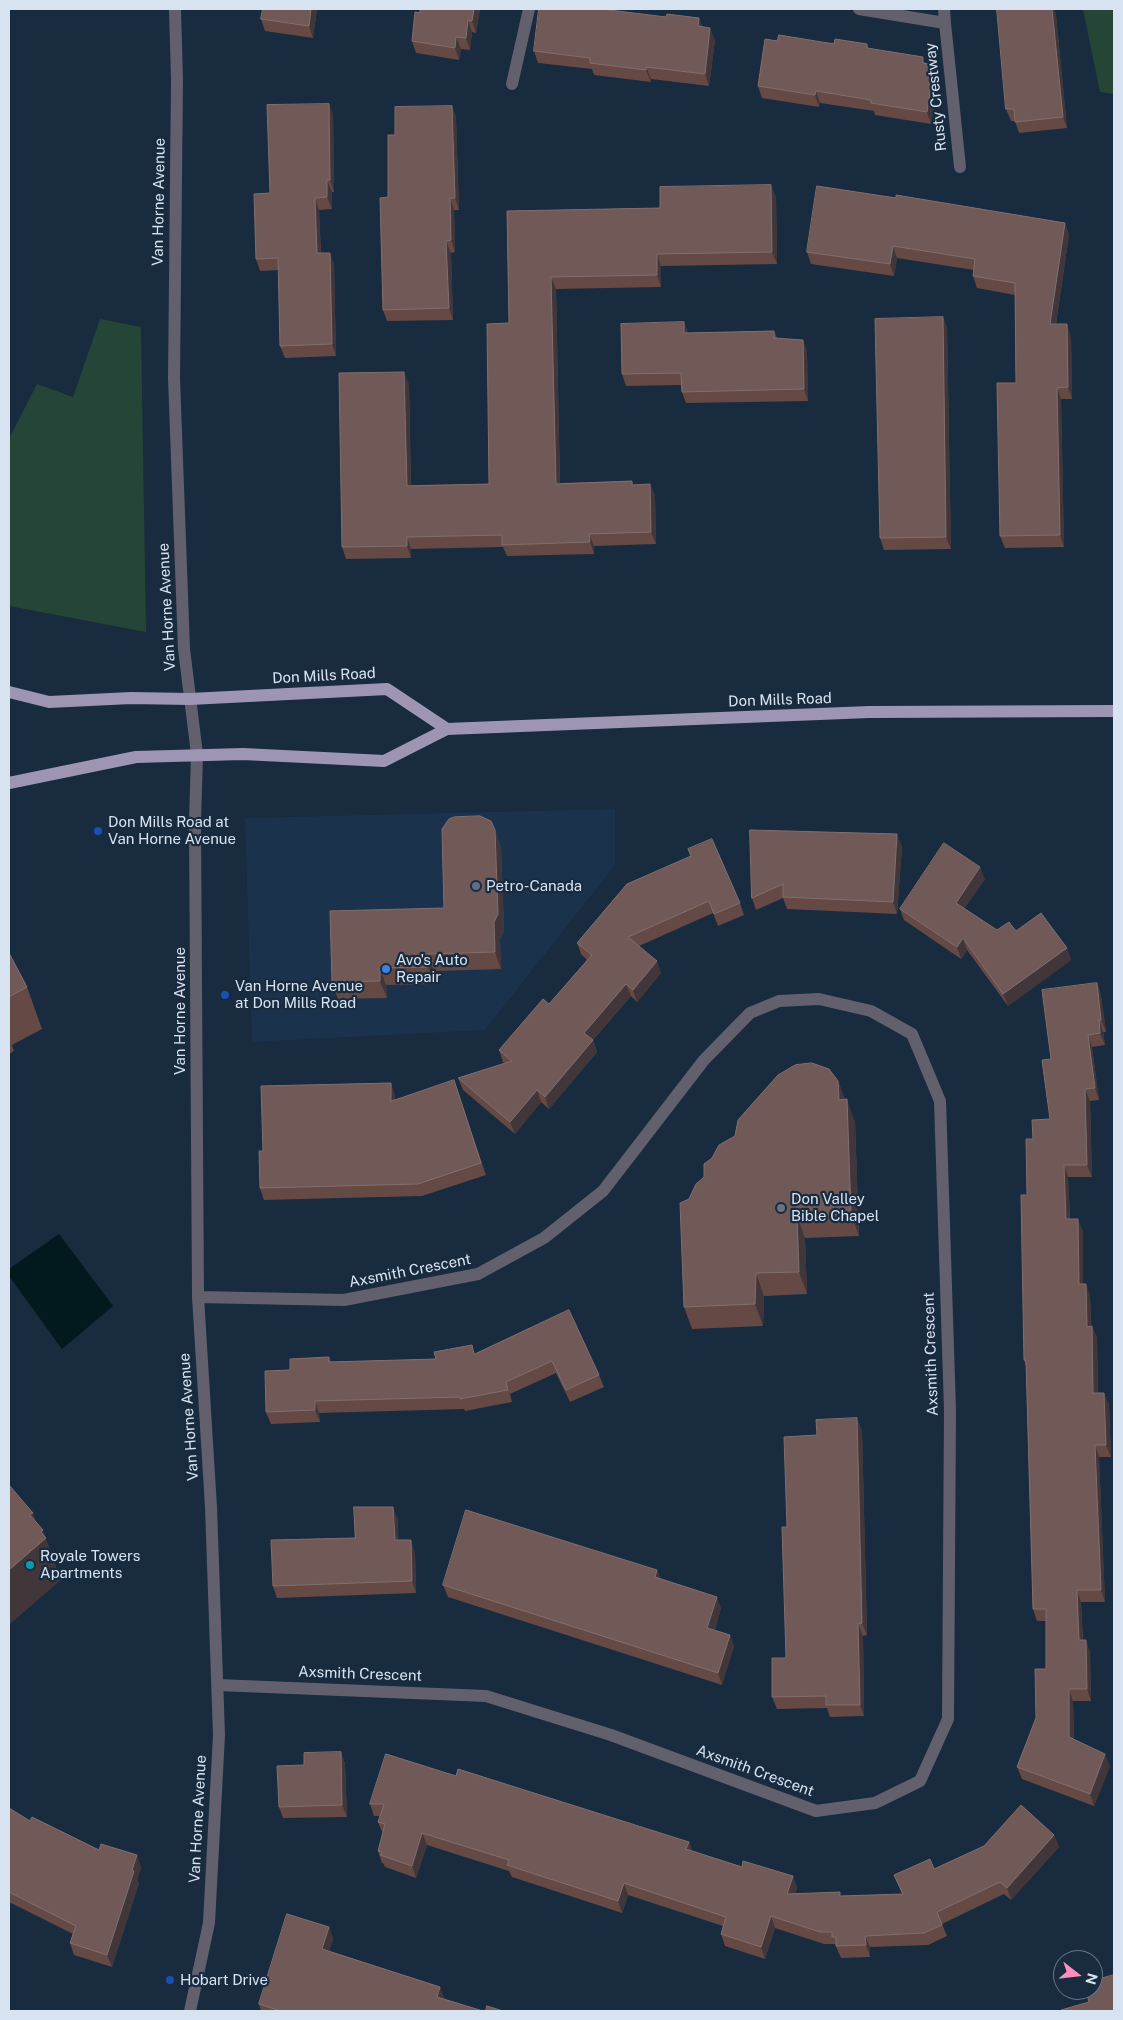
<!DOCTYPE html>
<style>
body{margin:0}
#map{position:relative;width:1123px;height:2020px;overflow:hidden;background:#182b3f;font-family:"Public Sans",sans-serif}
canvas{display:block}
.frame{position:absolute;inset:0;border:10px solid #d8e3f1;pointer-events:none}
.north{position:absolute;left:1053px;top:1950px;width:50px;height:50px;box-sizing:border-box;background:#182b3f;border:1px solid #657586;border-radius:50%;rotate:106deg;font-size:14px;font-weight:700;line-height:20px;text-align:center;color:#d8e3f1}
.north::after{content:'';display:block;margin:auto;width:18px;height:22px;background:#fe8ebd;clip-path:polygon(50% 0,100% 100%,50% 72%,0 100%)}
</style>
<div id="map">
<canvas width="1123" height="2020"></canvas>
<div class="frame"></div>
<div class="north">N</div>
</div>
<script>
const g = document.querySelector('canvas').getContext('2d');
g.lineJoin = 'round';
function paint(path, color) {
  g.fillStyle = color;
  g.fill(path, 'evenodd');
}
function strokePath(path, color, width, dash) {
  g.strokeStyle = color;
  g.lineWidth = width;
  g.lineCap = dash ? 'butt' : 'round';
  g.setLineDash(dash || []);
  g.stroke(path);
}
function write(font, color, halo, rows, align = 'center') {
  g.font = font + ' "Public Sans",sans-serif';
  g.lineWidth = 4.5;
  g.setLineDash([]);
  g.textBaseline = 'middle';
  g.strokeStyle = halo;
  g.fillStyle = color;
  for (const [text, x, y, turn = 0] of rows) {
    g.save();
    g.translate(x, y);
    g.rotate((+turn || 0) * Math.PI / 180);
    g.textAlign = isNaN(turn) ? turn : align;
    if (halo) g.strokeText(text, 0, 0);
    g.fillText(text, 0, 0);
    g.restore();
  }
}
paint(new Path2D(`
 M 615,809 L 615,865 L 485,1030 L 252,1042 L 245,818 Z`), '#1b324c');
paint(new Path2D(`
 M 1083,9 L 1114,9 L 1114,94 L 1100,92 Z
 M 100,319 L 141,327 L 146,632 L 9,606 L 9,439 L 37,384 L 73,397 Z`), '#254637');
paint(new Path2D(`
 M 59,1234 L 113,1306 L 62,1349 L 9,1276 L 9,1269 Z`), '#02191e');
strokePath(new Path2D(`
 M 175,9 L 177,80 L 174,378 L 184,649 L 197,754 L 195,823 L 198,1297 L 211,1507 L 219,1735 L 209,1923 L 190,2011
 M 859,9 L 945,23 L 944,9
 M 945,23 L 960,167
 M 512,84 L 529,9
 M 198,1297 L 344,1300 L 478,1274 L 544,1238 L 603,1191 L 704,1060 L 750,1013 L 779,1001 L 819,999 L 871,1011 L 912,1034 L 940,1101 L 950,1410 L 948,1719 L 920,1781 L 875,1803 L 816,1811 L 611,1735 L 486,1696 L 218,1685`), '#63606e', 12);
strokePath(new Path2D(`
 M 9,692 L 49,702 L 131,698 L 190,699 L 387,689 L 447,729
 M 9,783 L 136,757 L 243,754 L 384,761 L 447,729 L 869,712 L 1114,711`), '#9d95b3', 12);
paint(new Path2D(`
 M 263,9 L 321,9 L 317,9 L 313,38 L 265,31 L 261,19 Z
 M 420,9 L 480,9 L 476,33 L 472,32 L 470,50 L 461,49 L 459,60 L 416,53 L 412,41 Z
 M 995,9 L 1054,9 L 1056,15 L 1067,128 L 1019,133 L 1015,121 L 1011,121 L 1006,109 L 997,10 L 996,11 Z
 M 666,17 L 699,18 L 702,27 L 715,40 L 709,86 L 651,79 L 651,82 L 594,75 L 592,69 L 538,63 L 534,51 Z
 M 777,41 L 867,44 L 869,49 L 934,65 L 939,77 L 931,124 L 875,115 L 874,111 L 820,103 L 819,107 L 762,98 L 758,86 Z
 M 329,104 L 333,115 L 334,192 L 332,192 L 332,209 L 319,210 L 321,253 L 330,253 L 334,265 L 336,356 L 285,358 L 280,346 L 279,270 L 260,271 L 256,259 Z
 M 452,106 L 456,118 L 459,210 L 454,210 L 455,252 L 451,253 L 453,320 L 387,321 L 383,310 L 388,197 L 395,135 Z
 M 776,197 L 777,264 L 661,266 L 661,287 L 556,289 L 560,483 L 632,481 L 633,485 L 650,484 L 655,496 L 656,544 L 594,546 L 594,554 L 507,556 L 503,547 L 411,549 L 411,558 L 346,559 L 342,547 L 409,384 L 411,485 L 489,484 L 509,323 L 507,211 L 660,208 Z
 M 1065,223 L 1069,235 L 1056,324 L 1071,336 L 1072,399 L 1061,399 L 1064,547 L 1005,548 L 1000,536 L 1016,383 L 1015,295 L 977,288 L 973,276 L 974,270 L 897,258 L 894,276 L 811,264 L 807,252 Z
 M 943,317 L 947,329 L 951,549 L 884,550 L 880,538 Z
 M 684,322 L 688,333 L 774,331 L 777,338 L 803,340 L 807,352 L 808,401 L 686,403 L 682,392 L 681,385 L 626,386 L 622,374 Z
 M 495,830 L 501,848 L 504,931 L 500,939 L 501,969 L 434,971 L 434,984 L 386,985 L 387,998 L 338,999 L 332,982 L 444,908 Z
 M 750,830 L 902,846 L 897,914 L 787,909 L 783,898 L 756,910 L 752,898 Z
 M 985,879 L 964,909 L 997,930 L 1016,931 L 1067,948 L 1071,960 L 1008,1006 L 967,950 L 961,959 L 904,920 L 900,909 Z
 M 627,884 L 740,903 L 744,915 L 718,926 L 713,913 L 639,946 L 661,973 L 637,1002 L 631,996 L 593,1040 L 597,1052 L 549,1109 L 541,1102 L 515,1134 L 463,1090 L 458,1078 L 505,1063 L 503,1062 L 499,1050 L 549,1004 L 587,960 L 581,954 L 577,943 Z
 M 9,953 L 27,987 L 42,1029 L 12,1045 L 14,1051 L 9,1054 Z
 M 1097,983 L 1101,995 L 1106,1032 L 1103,1032 L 1105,1045 L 1092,1047 L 1099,1100 L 1090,1101 L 1092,1177 L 1068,1177 L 1070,1219 L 1083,1231 L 1083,1284 L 1090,1295 L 1091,1326 L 1092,1326 L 1097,1338 L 1098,1393 L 1104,1393 L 1109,1405 L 1111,1457 L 1099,1457 L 1105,1602 L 1081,1602 L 1083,1640 L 1090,1652 L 1091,1701 L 1073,1701 L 1074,1739 L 1110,1766 L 1094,1806 L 1022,1779 L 1017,1767 L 1036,1718 L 1046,1669 L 1046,1621 L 1037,1621 L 1033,1609 L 1026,1366 L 1024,1360 L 1027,1195 L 1033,1139 L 1050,1119 L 1051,1059 Z
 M 838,1081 L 845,1100 L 855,1122 L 859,1236 L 805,1238 L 807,1294 L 764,1296 L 763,1326 L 692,1329 L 684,1307 L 689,1199 Z
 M 458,1092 L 486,1175 L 422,1196 L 264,1200 L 260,1188 L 263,1151 L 395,1095 L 395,1099 Z
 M 569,1310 L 599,1375 L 604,1387 L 570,1402 L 556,1373 L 510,1394 L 512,1402 L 465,1411 L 464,1409 L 319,1413 L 320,1422 L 271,1424 L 266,1412 L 290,1370 L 329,1357 L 331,1362 L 436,1359 L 476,1354 Z
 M 862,1430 L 867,1635 L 863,1636 L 864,1716 L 830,1717 L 827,1708 L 777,1709 L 772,1697 L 786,1658 L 787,1527 L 817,1435 Z
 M 398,1519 L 398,1540 L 415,1552 L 416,1593 L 277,1598 L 273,1586 L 355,1538 Z
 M 657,1570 L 660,1579 L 721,1608 L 715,1630 L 730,1635 L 734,1646 L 722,1685 L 448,1597 L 443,1585 Z
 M 341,1752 L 345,1764 L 347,1817 L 283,1818 L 279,1807 L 304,1765 Z
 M 456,1776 L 689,1842 L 692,1851 L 742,1867 L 793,1876 L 797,1888 L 795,1894 L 841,1896 L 902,1894 L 894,1875 L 934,1869 L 1054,1835 L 1059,1847 L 1011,1900 L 1004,1894 L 942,1924 L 947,1936 L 928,1945 L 870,1947 L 870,1957 L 841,1958 L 835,1944 L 824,1944 L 775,1928 L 765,1959 L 725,1946 L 721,1934 L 723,1926 L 628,1895 L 622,1913 L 512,1877 L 509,1871 L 427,1845 L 416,1878 L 385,1867 L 383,1863 L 382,1863 L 378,1851 L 383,1834 L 378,1822 L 380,1816 L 374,1816 L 370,1804 Z
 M 9,1808 L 30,1821 L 99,1850 L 141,1867 L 137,1880 L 139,1883 L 112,1967 L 74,1955 L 70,1943 L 73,1934 L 9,1902 Z
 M 329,1927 L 333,1939 L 329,1951 L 440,1987 L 444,1999 L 483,2011 L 261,2011 L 259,2004 Z`), '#654944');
paint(new Path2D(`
 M 311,9 L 317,9 L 313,38 L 309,26 Z
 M 474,9 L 480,9 L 476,33 L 472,21 Z
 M 1052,9 L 1054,9 L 1056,15 L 1067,128 L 1063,117 Z
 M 699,18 L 704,30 L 698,26 Z
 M 468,20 L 472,32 L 470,50 L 466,38 Z
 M 710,28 L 715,40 L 709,86 L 705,74 Z
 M 456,37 L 461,49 L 459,60 L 455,48 Z
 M 934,65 L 939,77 L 931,124 L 927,112 Z
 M 646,67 L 651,79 L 651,82 L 646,70 Z
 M 816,91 L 820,103 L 819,107 L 815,95 Z
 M 329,104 L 333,115 L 334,192 L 330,180 Z
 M 452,106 L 456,118 L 459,210 L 455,198 Z
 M 327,180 L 332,192 L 332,209 L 327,197 Z
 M 771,185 L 776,197 L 777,264 L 772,252 Z
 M 315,198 L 319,210 L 321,265 L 317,253 Z
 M 450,198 L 454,210 L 455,252 L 451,240 Z
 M 1065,223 L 1069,235 L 1054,336 L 1050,324 Z
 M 446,241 L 451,253 L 453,320 L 449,308 Z
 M 893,246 L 897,258 L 894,276 L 890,264 Z
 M 330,253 L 334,265 L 336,356 L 332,344 Z
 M 657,254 L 661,266 L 661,287 L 657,275 Z
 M 551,277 L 556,289 L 560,496 L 556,484 Z
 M 943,317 L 947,329 L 951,549 L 946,537 Z
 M 684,322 L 688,334 L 684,333 Z
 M 1067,324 L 1071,336 L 1072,399 L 1068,387 Z
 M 803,340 L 807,352 L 808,401 L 804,389 Z
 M 404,372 L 409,384 L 411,497 L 407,486 Z
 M 1057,388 L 1061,399 L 1064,547 L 1060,535 Z
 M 650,484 L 655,496 L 656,544 L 651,532 Z
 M 589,534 L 594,546 L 594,554 L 590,542 Z
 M 407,537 L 411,549 L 411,558 L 407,546 Z
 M 495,830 L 501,848 L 504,931 L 500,939 L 501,969 L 495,952 L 494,922 Z
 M 897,834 L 902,846 L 897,914 L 893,902 Z
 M 980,867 L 985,879 L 960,915 L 956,903 Z
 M 963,938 L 967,950 L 961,959 L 957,947 Z
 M 1067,948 L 1071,960 L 1008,1006 L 1003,994 Z
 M 428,954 L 434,971 L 434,984 L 428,967 Z
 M 657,961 L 661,973 L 637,1002 L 633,990 Z
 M 380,968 L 386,985 L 387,998 L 380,981 Z
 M 1097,983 L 1101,995 L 1106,1032 L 1101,1020 Z
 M 626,984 L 631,996 L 588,1045 L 584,1033 Z
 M 1099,1020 L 1103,1032 L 1105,1045 L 1100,1033 Z
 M 1088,1035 L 1092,1047 L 1099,1100 L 1095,1088 Z
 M 593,1040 L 597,1052 L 549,1109 L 545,1097 Z
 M 838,1081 L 846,1104 L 839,1100 Z
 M 391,1083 L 395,1095 L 395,1112 L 391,1101 Z
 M 1085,1089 L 1090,1101 L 1092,1177 L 1087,1165 Z
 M 537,1090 L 541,1102 L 515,1134 L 510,1122 Z
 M 847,1099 L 855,1122 L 859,1236 L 851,1214 Z
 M 1064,1165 L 1068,1177 L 1070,1231 L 1066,1219 Z
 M 797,1216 L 805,1238 L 807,1294 L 799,1272 Z
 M 1078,1219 L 1083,1231 L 1083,1296 L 1079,1284 Z
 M 756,1273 L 764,1296 L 763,1326 L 755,1304 Z
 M 1086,1284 L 1090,1295 L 1091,1338 L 1087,1327 Z
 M 1092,1326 L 1097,1338 L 1098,1405 L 1093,1393 Z
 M 1104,1393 L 1109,1405 L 1111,1457 L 1106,1445 Z
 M 315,1401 L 319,1413 L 320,1422 L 315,1410 Z
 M 857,1418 L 862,1430 L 867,1635 L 862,1623 Z
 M 1095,1445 L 1099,1457 L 1105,1602 L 1101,1590 Z
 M 393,1507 L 398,1519 L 399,1552 L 395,1540 Z
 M 33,1513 L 43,1540 L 41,1532 L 43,1530 L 61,1580 L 10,1624 L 9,1622 L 9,1570 L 30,1515 Z
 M 411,1540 L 415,1552 L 416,1593 L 412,1581 Z
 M 657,1570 L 662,1582 L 655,1577 Z
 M 1077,1590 L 1081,1602 L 1083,1652 L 1079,1640 Z
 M 717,1597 L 721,1608 L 712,1640 L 707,1628 Z
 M 858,1624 L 863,1636 L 864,1716 L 860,1705 Z
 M 730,1635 L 734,1646 L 722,1685 L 718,1673 Z
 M 1086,1640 L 1090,1652 L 1091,1701 L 1087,1689 Z
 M 1069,1689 L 1073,1701 L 1074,1749 L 1069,1737 Z
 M 341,1752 L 345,1764 L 347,1817 L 342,1805 Z
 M 1105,1754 L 1110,1766 L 1094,1806 L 1090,1794 Z
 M 422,1833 L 427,1845 L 416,1878 L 412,1866 Z
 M 1054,1835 L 1059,1847 L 1011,1900 L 1007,1888 Z
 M 689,1842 L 693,1854 L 686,1849 Z
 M 137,1855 L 141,1867 L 137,1880 L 139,1883 L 112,1967 L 107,1955 Z
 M 793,1876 L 797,1888 L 791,1906 L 787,1894 Z
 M 624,1883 L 628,1895 L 622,1913 L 618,1901 Z
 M 771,1916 L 775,1928 L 765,1959 L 761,1947 Z
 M 329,1927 L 333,1939 L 326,1961 L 322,1949 Z
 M 865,1936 L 870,1947 L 870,1957 L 866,1945 Z
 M 440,1987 L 445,1999 L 442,2009 L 437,1997 Z`), '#41363a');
const building = new Path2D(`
 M 263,9 L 311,9 L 309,26 L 261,19 Z
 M 420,9 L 474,9 L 472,21 L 468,20 L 466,38 L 456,37 L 455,48 L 412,41 L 415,12 L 420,13 Z
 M 539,9 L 601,9 L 666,17 L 667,14 L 699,18 L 698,26 L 710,28 L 705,74 L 646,67 L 646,70 L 590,63 L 590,58 L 534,51 Z
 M 997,9 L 1052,9 L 1063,117 L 1015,122 L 1014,109 L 1006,109 Z
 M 779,35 L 834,44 L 835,39 L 867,44 L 867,48 L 923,57 L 923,63 L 934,65 L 927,112 L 871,103 L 871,100 L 816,91 L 815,95 L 758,86 L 765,39 L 777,41 Z
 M 329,104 L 330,180 L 327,180 L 327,197 L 315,198 L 317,253 L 330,253 L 332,344 L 280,346 L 278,258 L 256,259 L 254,194 L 270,193 L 267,105 Z
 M 452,106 L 455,198 L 450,198 L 451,240 L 446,241 L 449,308 L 383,310 L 380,198 L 388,197 L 388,135 L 395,135 L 395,107 Z
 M 771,185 L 772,252 L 657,254 L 657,275 L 551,277 L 556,484 L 632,481 L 632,485 L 650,484 L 651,532 L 589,534 L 590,542 L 502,545 L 502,535 L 407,537 L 407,546 L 342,547 L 339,373 L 404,372 L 407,486 L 489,484 L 487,324 L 509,323 L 507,211 L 660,208 L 660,187 Z
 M 817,186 L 896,198 L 896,195 L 1065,223 L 1050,324 L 1067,324 L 1068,387 L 1057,388 L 1060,535 L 1000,536 L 997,383 L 1016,383 L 1015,283 L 973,276 L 975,259 L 893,246 L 890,264 L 807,252 Z
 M 943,317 L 946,537 L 880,538 L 875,319 Z
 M 684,322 L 684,333 L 774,331 L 774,338 L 803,340 L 804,389 L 682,392 L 681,373 L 622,374 L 621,324 Z
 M 480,816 L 491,821 L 495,830 L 498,914 L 494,922 L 495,952 L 428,954 L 428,967 L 380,968 L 380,981 L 332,982 L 330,911 L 444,908 L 442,829 L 449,819 L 454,817 Z
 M 750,830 L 897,834 L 893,902 L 783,897 L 783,884 L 752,898 Z
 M 712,839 L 740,903 L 714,914 L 709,901 L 628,937 L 657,961 L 633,990 L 626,984 L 584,1033 L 593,1040 L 545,1097 L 537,1090 L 510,1122 L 458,1078 L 512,1061 L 499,1050 L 543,999 L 549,1004 L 592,955 L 577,943 L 627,884 L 691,856 L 688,849 Z
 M 944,843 L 980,867 L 956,903 L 997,930 L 1009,922 L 1016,931 L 1041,913 L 1067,948 L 1003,994 L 963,938 L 957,947 L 900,909 Z
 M 9,953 L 27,987 L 9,997 Z
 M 1097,983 L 1101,1020 L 1099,1020 L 1100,1033 L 1088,1035 L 1095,1088 L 1085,1089 L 1087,1165 L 1064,1165 L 1066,1219 L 1078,1219 L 1079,1284 L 1086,1284 L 1087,1327 L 1092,1326 L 1093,1393 L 1104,1393 L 1106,1445 L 1095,1445 L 1101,1590 L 1077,1590 L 1079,1640 L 1086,1640 L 1087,1689 L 1069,1689 L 1069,1737 L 1105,1754 L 1090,1794 L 1017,1767 L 1036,1718 L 1035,1669 L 1046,1669 L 1046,1609 L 1033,1609 L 1026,1360 L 1024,1360 L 1021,1195 L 1027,1195 L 1026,1139 L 1033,1139 L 1032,1120 L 1050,1119 L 1042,1060 L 1051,1059 L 1042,990 Z
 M 812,1063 L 829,1069 L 838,1081 L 839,1100 L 847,1099 L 851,1214 L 797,1216 L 799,1272 L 756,1273 L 755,1304 L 684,1307 L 680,1203 L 689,1199 L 696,1184 L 704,1177 L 704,1164 L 712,1158 L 719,1145 L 735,1136 L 738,1120 L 778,1075 L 795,1065 Z
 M 454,1080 L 481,1163 L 418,1184 L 260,1188 L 259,1151 L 263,1151 L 261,1086 L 391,1083 L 391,1101 Z
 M 569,1310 L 599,1375 L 566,1390 L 552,1361 L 506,1382 L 508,1390 L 460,1399 L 460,1397 L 315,1401 L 315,1410 L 266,1412 L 265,1371 L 290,1370 L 290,1359 L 329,1357 L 329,1362 L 436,1359 L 434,1352 L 472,1345 L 474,1354 Z
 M 857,1418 L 862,1623 L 858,1624 L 860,1705 L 826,1705 L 826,1696 L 772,1697 L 772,1658 L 786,1658 L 782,1527 L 787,1527 L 784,1437 L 817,1435 L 816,1420 Z
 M 9,1485 L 33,1513 L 30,1515 L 43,1530 L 41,1532 L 46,1538 L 9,1570 Z
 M 354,1507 L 393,1507 L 395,1540 L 411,1540 L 412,1581 L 273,1586 L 271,1540 L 355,1538 Z
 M 466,1510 L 657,1570 L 655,1577 L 717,1597 L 707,1628 L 730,1635 L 718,1673 L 443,1585 Z
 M 341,1752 L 342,1805 L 279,1807 L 277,1766 L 304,1765 L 304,1753 Z
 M 386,1754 L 456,1776 L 458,1769 L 689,1842 L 686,1849 L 742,1867 L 743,1861 L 793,1876 L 787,1894 L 840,1892 L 840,1896 L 903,1894 L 894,1875 L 930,1859 L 934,1869 L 984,1846 L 1021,1805 L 1054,1835 L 1007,1888 L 1000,1882 L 937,1912 L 942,1925 L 924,1933 L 865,1936 L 866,1945 L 836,1946 L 836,1937 L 832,1937 L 832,1932 L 820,1932 L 771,1916 L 761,1947 L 721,1934 L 726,1917 L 624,1883 L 618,1901 L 507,1865 L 509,1860 L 422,1833 L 412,1866 L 380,1855 L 382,1852 L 378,1851 L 385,1824 L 378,1822 L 384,1804 L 370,1804 Z
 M 9,1808 L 30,1821 L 32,1817 L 99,1850 L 101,1844 L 137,1855 L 132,1870 L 134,1871 L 107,1955 L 70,1943 L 76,1926 L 9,1892 Z
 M 287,1914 L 329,1927 L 322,1949 L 440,1987 L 437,1997 L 483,2011 L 281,2011 L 259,2004 Z
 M 1114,1975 L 1114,2011 L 1061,2011 L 1061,2010 L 1089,2002 L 1086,1990 L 1093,1990 L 1093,1981 Z
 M 487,2006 L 503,2011 L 486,2011 Z`);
paint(building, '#715957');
strokePath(building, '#816f6f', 1);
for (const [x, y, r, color] of [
 [98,831,5,"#1a4fb4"],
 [476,886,5,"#5c6f8a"],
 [386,969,5,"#3f7fe0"],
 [225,995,5,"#1a4fb4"],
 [781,1208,5,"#6b7280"],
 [30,1565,5,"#0f9aa8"],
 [170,1980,5,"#1a4fb4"]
]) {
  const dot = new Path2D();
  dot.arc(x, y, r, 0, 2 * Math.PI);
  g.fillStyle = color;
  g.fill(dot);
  strokePath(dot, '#182b3f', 2);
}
write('15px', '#d8e3f1', '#182b3f', [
 ["Rusty Crestway",936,97,-96],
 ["Van Horne Avenue",159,202,-89],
 ["Van Horne Avenue",167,607,-93],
 ["Don Mills Road",324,676,-3],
 ["Don Mills Road",780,700,-2],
 ["Van Horne Avenue",180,1011,-90],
 ["Axsmith Crescent",410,1271,-11],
 ["Axsmith Crescent",931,1354,-92],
 ["Van Horne Avenue",189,1417,-94],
 ["Axsmith Crescent",360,1674,2],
 ["Axsmith Crescent",755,1771,20],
 ["Van Horne Avenue",198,1819,-87]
]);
write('15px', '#d8e3f1', '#182b3f', [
 ["Don Mills Road at",108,822],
 ["Van Horne Avenue",108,839],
 ["Petro-Canada",486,886],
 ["Avo's Auto",396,960],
 ["Repair",396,977],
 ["Van Horne Avenue",235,986],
 ["at Don Mills Road",235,1003],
 ["Don Valley",791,1199],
 ["Bible Chapel",791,1216],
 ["Royale Towers",40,1556],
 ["Apartments",40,1573],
 ["Hobart Drive",180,1980]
], 'left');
</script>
